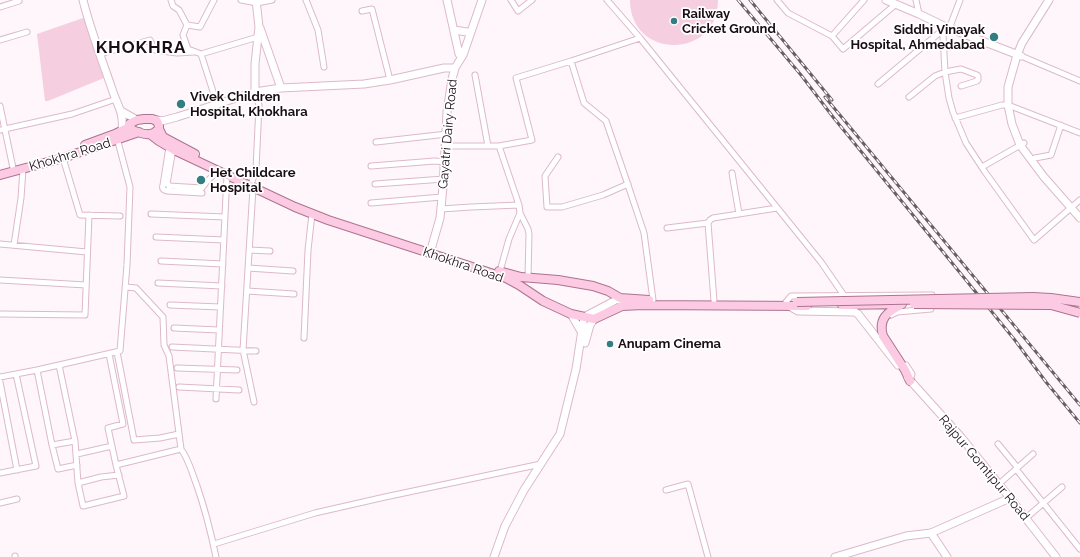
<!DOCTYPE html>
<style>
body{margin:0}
canvas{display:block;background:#fef6fa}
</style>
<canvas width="1080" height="557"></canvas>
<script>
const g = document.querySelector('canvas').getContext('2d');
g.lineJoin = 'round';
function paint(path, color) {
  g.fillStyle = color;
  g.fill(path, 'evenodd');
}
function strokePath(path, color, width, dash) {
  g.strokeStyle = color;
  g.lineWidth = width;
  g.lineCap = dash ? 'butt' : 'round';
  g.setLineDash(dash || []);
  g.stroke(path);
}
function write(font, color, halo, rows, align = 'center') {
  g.font = font + ' Raleway,sans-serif';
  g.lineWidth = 3.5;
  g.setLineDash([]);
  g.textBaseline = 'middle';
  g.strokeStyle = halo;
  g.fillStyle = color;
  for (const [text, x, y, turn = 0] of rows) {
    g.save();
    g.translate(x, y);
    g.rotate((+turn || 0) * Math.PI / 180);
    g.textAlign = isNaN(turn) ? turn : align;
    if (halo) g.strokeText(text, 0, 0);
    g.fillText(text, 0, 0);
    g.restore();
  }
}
paint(new Path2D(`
 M 630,0 L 718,0 C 718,60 630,60 630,0 Z
 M 86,17 L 104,78 L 48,101 L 45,101 L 37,34 Z`), '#f5cfe0');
const minor = new Path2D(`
 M 171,0 L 173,6 L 179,10 L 187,25 L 200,27 L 214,0
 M 241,0 L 257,3 L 272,0
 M 306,0 L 318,30 L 324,67
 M 511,0 L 518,11 L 532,0
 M 607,0 L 640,38
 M 777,0 L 788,13 L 832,36
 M 864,0 L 832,36 L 843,49 L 896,4
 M 916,0 L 919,14
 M 0,7 L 19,1
 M 362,11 L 372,9 L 390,80
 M 187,25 L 183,35 L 188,49 L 201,54 L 217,104
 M 946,27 L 943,36 L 945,72 L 949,98 L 953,112 L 966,143 L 985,172 L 1034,240 L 1080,200
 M 949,29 L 960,0
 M 0,40 L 27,32
 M 100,54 L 150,40 L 155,50 L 177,53 L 194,52
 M 201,54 L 258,37
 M 1021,56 L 1080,81
 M 571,61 L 640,38 L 821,262 L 843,294
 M 475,75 L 488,146
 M 878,84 L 945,28
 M 909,97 L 935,76 L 945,72 L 961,69 L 977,75 L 978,76 L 978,80 L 977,81 L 961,86
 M 0,106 L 13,168
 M 955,118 L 1002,105 L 1008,105 L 1080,133
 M 0,130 L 72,114 L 116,99
 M 117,138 L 130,187 L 127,265 L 120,351 L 59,365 L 75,441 L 78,483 L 83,506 L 124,496 L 116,465 L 181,449 L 169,356 L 164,345 L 163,317 L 136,288 L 126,287
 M 376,142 L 447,134
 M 446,146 L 499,146 L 532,140 L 516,78 L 571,61 L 584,103 L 606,121 L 627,182 L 644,233 L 653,300
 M 558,157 L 545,176 L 547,207 L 562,207 L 603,195 L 628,184
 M 63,158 L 80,215 L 120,216
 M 1035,158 L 1051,155 L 1061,125
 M 371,166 L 435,161 L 445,162
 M 982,167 L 1024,143
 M 732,173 L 739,214
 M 252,182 L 256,169 L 259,105 L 255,92
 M162.5 187a3.5 3.5 0 1 1 7 0a3.5 3.5 0 1 1-7 0Z
 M 167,184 L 173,149
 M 375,184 L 444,179
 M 163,185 L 169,147
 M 169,186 L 202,188 L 207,181 L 218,171
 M 253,188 L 243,350 L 254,402
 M 167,191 L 202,193
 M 371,203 L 442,197
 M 441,209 L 471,207 L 519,205 L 499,146
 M 520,213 L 528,229 L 529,234 L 528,278
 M 151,214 L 225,217
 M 667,228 L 708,223
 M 156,237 L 224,240
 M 0,244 L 87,252
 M 14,245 L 21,198 L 23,169
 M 249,250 L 270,251
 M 161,261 L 223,264
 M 248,268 L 293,271
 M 500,271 L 509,239 L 520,213 L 519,205
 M 0,280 L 86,285
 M 158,283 L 222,286
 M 247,291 L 294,294
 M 714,301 L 708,223 L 710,220 L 713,218 L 777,208
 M 786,302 L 791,296 L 932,295 L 931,309 L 897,312 L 891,315
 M 170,305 L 220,307
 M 0,314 L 85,315 L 89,215
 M 174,328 L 219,330
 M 304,338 L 308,250 L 312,214
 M 172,347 L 256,351
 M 117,352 L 134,440 L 160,438 L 179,434
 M 109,354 L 123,424 L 108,428 L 116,465
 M 59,365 L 37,370 L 52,445 L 58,469 L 77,465
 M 906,365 L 912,374 L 910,381
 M 177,368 L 237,370
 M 0,377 L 37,370
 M 0,382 L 17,470
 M 179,387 L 239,390
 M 216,399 L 227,175
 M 998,444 L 1017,467
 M 52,445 L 75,441
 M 181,449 C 189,460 192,473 197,486 C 205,509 211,533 216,557
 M 77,454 L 112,446
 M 1016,469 L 1033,454
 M 0,473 L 36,466 L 16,374
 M 78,483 L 101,477 L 119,475
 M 999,484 L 1016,469 L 1080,549
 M 666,490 L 688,484 L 708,557
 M 0,503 L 17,499
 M 1026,518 L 1062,487
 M 214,544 L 315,513 L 385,497 L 541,464
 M 15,556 L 15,557`);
const tertiary = new Path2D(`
 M 83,0 C 90,29 102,60 112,89 C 117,105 124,112 122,130
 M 447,0 L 459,54
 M 886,0 L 919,14 L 946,27 L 1021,56
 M 260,28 L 281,88
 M 454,30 L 467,32
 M 255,92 L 255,64 L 259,27 L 256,0
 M 121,111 L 137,120
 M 152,119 L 162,121 L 177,117 L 255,92 L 281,88 L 364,84 L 390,80 L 444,68 L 455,68
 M 430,253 L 440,218 L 443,187 L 447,112 L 452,79 L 455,68 L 463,55 L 482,0
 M 931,533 L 947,557`);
const secondary = new Path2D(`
 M 1049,0 L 1022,43 L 1017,55 L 1008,87 L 1008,105 L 1012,124 L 1020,145 L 1044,177 L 1080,218
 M 789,306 L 798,311 L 855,312 L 858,314 L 898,365
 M 571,314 L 582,333
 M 585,343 L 590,325 L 594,319
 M 908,378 L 961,437 L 1010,498 L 1056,557
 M 494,557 L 505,526 L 524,490 L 560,434 L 576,369 L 584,317 L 620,298 L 621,302
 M 835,557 L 906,536 L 931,533 L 1010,498`);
const primary = new Path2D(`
 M 144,119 L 152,119 L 157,121 L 159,126 L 159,129 C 156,131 154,134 150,134 C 144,135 133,131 129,127 L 129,124 L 137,120 Z
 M 159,129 L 163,137 L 195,154
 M 150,134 L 159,141 L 176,151 L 295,207 L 328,220 L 506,278 L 519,285 L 543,301 L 571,314 L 594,319 L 622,306 L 643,305 L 807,306
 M 85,145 L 115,134 L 129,127
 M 0,175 L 63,158 L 139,132
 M 499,271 L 521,277 L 558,280 L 593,286 L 608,291 L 620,298 L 649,300
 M 842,305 L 902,304
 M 901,305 C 887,312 878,319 883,336 L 905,370 L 910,381`);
strokePath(minor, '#ddb9ca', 7);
strokePath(tertiary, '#ddb9ca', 9);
strokePath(secondary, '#ddb9ca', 9);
strokePath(primary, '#ac738f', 10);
strokePath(minor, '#fff', 5);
strokePath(tertiary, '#fff', 7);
strokePath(secondary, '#fff', 7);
strokePath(primary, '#fccbe3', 8);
const rail = new Path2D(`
 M 738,0 L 801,75 L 833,117 L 1014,339 L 1046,382 L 1080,423
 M 750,0 L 832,100
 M 825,97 L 1080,405`);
strokePath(rail, '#695e64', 3);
strokePath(rail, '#fff', 1.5, [4.5]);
const primaryBridge = new Path2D(`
 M 797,302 L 1033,297 L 1051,298 L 1080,302
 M 914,304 L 1051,305 L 1080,313`);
strokePath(primaryBridge, '#ac738f', 10, []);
strokePath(primaryBridge, '#fccbe3', 8);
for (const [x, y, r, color] of [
 [674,21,4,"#347d80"],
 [994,37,5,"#347d80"],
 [181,104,5,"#347d80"],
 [201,180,5,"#347d80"],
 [610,344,4,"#347d80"]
]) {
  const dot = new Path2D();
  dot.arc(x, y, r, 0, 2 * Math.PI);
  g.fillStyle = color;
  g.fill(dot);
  strokePath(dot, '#fff', 1.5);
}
write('bold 13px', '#1a0e14', '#fff', [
 ["Railway",682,14],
 ["Cricket Ground",682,29],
 ["Siddhi Vinayak",985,30,"right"],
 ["Hospital, Ahmedabad",985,45,"right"],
 ["Vivek Children",190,97],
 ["Hospital, Khokhara",190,112],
 ["Het Childcare",210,173],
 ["Hospital",210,188],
 ["Anupam Cinema",618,344]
], 'left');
write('13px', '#1a0e14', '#fff', [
 ["Gayatri Dairy Road",448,134,-85],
 ["Khokhra Road",70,155,-17],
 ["Khokhra Road",463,265,19],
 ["Rajpur Gomtipur Road",984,468,50]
]);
g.letterSpacing = '1px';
write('bold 17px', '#1a0e14', '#fff', [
 ["KHOKHRA",141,48]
]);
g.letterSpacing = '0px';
</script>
